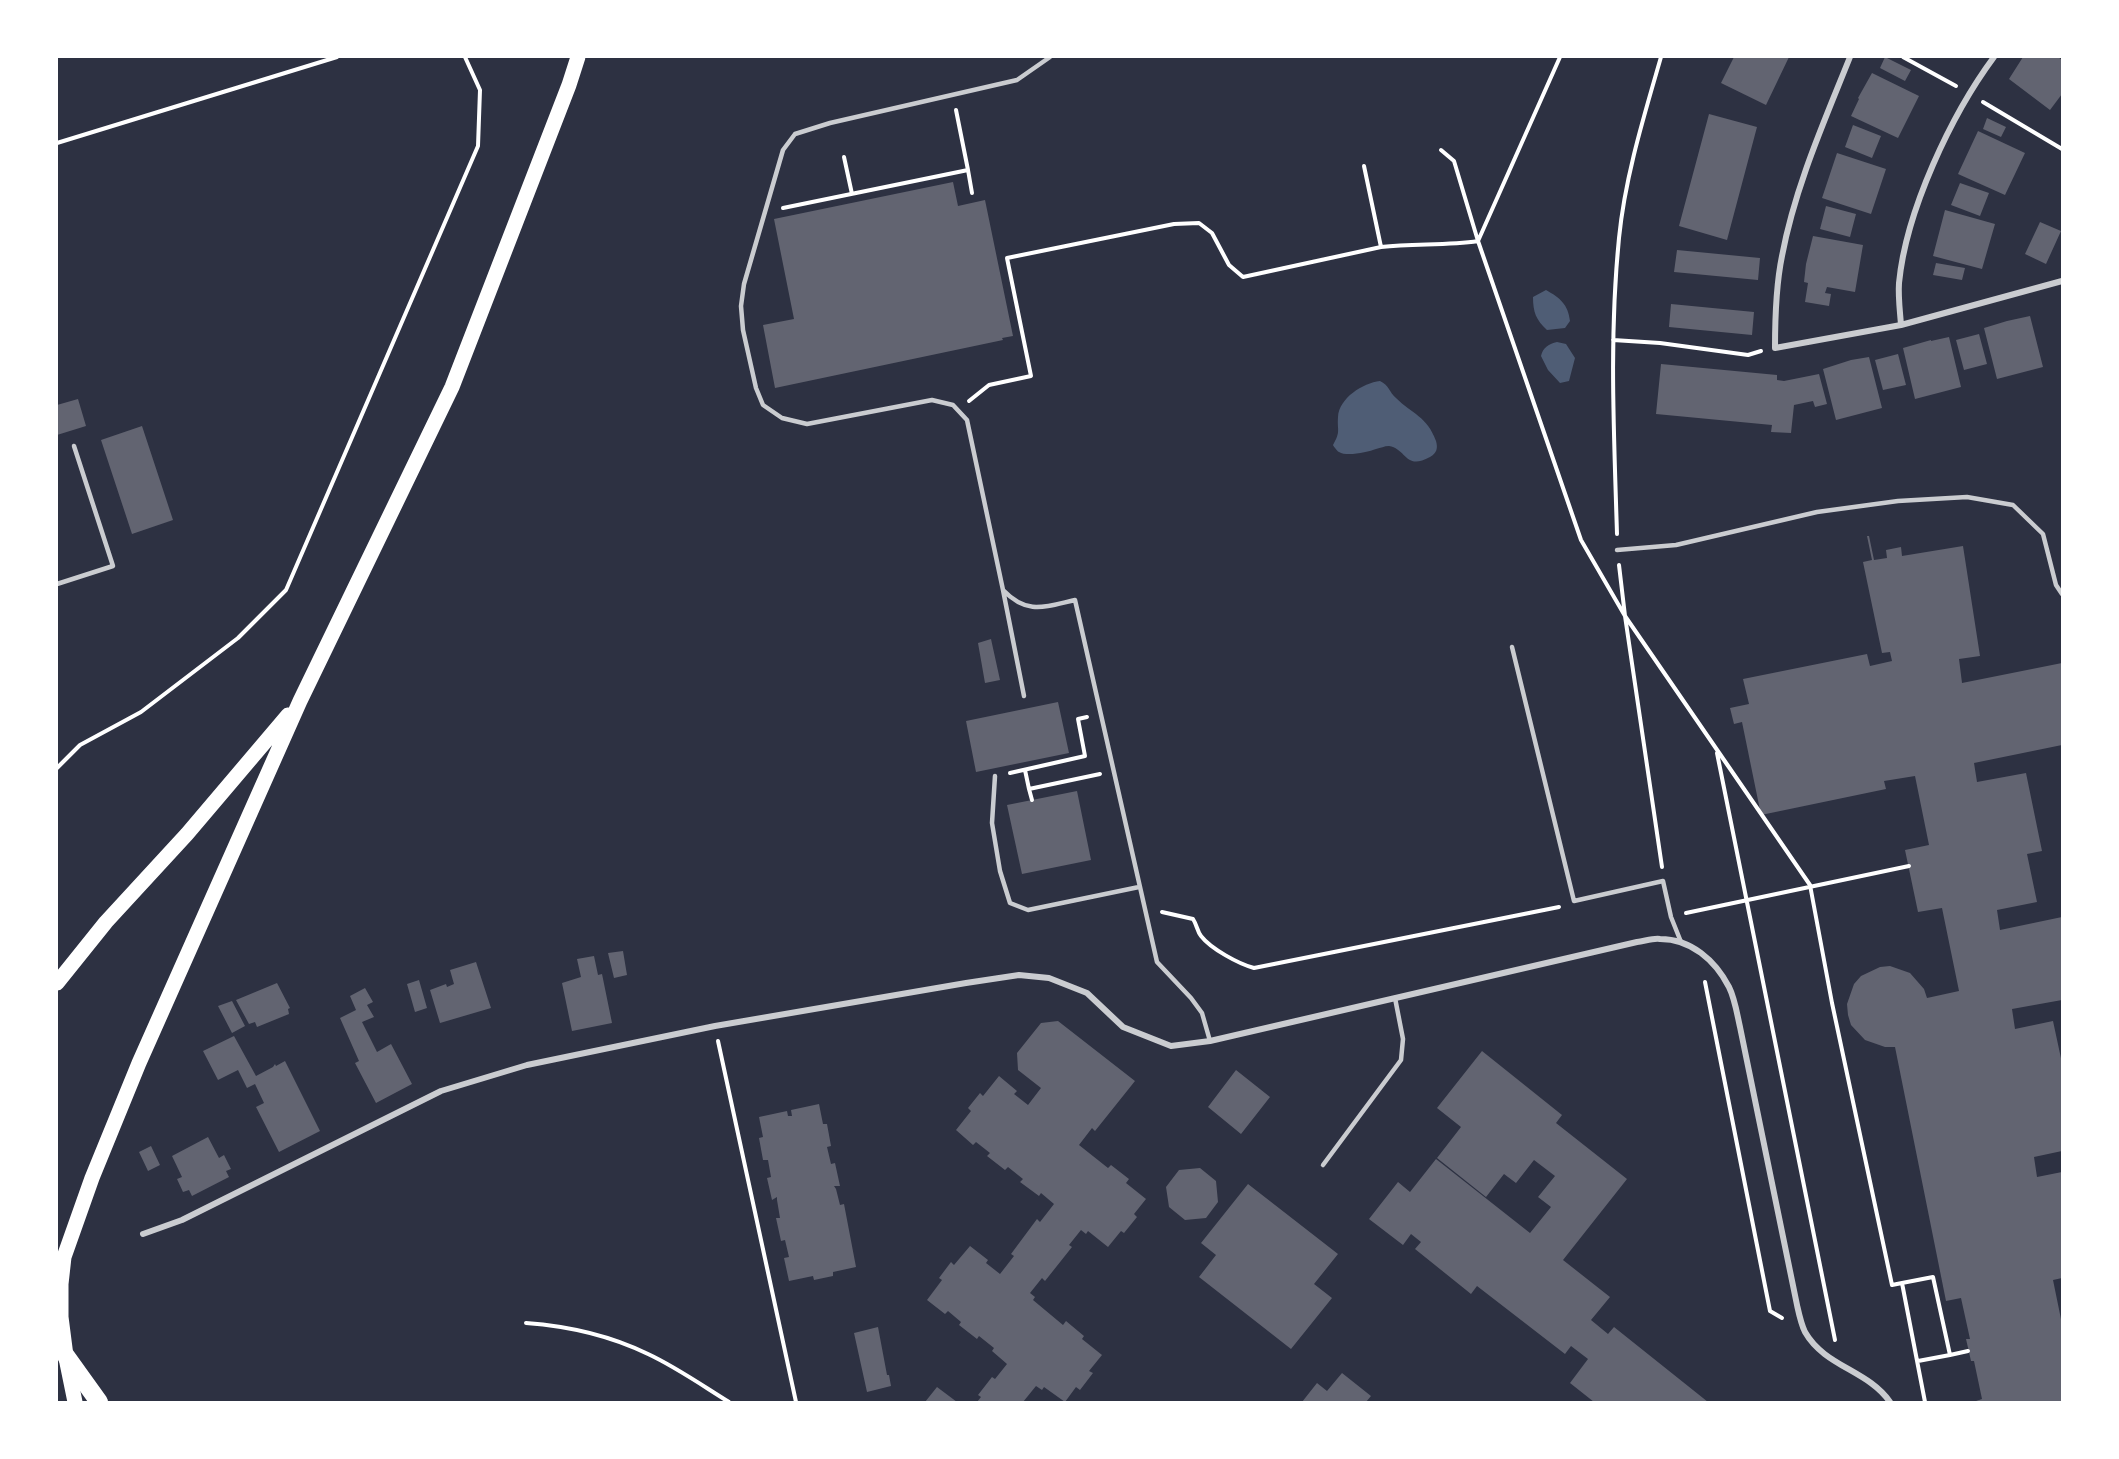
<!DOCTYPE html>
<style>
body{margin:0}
#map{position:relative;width:2119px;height:1459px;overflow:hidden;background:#2d3142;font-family:Raleway,sans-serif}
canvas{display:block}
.frame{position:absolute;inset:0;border:58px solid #fff;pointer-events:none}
</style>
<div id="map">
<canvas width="2119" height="1459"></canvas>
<div class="frame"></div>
</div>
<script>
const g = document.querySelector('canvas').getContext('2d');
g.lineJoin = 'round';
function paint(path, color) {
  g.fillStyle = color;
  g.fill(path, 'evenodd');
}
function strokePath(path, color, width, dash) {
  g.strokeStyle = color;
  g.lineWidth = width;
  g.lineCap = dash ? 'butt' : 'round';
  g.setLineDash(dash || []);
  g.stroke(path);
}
paint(new Path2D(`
 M 1546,290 C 1560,298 1568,304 1570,321 L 1565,328 L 1547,330 C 1536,320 1533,312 1533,297 Z
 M 1557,342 L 1566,344 L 1575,358 L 1569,381 L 1560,383 L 1548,370 L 1541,356 C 1543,347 1549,344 1557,342 Z
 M 1380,381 C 1389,385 1389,392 1396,398 C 1412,414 1427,416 1436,441 C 1438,448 1437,453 1430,457 C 1405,471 1407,449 1389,446 C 1384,446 1381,448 1376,449 C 1368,452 1347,457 1339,452 C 1338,452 1334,447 1333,445 C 1341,431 1337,431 1338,417 C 1339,398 1363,383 1380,381 Z`), '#4f5d75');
paint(new Path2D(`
 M 1734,57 L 1789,57 L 1766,105 L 1721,83 Z
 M 1885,57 L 1911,70 L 1905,81 L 1880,68 Z
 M 2023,57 L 2058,57 L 2062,60 L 2062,94 L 2050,110 L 2009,79 Z
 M 1872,73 L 1919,96 L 1898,138 L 1851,116 L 1859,99 L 1858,98 Z
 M 1709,114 L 1757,127 L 1727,240 L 1679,226 Z
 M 1987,118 L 2006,127 L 2001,137 L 1983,129 Z
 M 1853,125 L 1881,136 L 1872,158 L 1845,147 Z
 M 1978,131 L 2025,153 L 2005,195 L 1958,174 Z
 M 1837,153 L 1886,169 L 1871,214 L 1822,198 Z
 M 953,182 L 958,206 L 985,200 L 1013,336 L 1002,338 L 1003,340 L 775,388 L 763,325 L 794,319 L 774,219 Z
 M 1960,183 L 1989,193 L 1980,216 L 1951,205 Z
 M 1826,206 L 1856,214 L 1850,237 L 1820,229 Z
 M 1945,210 L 1995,224 L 1982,269 L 1933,256 Z
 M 2040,222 L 2061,231 L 2046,264 L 2025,254 Z
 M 1813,236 L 1863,245 L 1855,292 L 1827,287 L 1825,293 L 1831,294 L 1829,306 L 1805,302 L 1808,283 L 1804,282 L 1806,264 Z
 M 1677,250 L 1760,258 L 1758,280 L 1674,272 Z
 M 1936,263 L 1965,268 L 1962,280 L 1933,275 Z
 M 1671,304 L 1754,312 L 1752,335 L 1669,327 Z
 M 2030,316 L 2043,367 L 1997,379 L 1984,328 L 2007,321 Z
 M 1979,334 L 1987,364 L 1964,370 L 1956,340 Z
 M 1949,337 L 1961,387 L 1915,399 L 1903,348 L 1931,340 L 1931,341 Z
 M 1898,354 L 1906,385 L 1883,390 L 1875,360 Z
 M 1869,357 L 1882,408 L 1836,420 L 1823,369 L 1851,360 Z
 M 1661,364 L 1777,375 L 1777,380 L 1784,381 L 1819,374 L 1827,404 L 1815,407 L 1813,401 L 1794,405 L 1791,433 L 1771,432 L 1772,425 L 1656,414 Z
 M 78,399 L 86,426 L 57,435 L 57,405 Z
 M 142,426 L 173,520 L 132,534 L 101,440 Z
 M 1867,536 L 1869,536 L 1874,560 L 1887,558 L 1886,550 L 1901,547 L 1902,556 L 1963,546 L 1980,656 L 1959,659 L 1962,683 L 2062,663 L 2062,745 L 1974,763 L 1977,782 L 2026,773 L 2042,851 L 2027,854 L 2037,902 L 1997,910 L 2000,930 L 2062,917 L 2062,1000 L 2012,1009 L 2015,1029 L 2053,1021 L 2062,1063 L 2062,1151 L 2034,1157 L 2037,1177 L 2062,1172 L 2062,1278 L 2053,1280 L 2062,1324 L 2062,1402 L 1973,1402 L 1982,1399 L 1974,1361 L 1971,1361 L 1966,1339 L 1970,1339 L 1961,1298 L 1946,1301 L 1895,1047 L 1885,1047 L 1865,1040 L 1851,1025 L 1848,1015 L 1847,1004 L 1854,984 L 1861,976 L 1880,967 L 1890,966 L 1910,973 L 1924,989 L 1927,998 L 1959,991 L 1942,908 L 1918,912 L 1905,850 L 1929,845 L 1915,776 L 1884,781 L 1886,789 L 1761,815 L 1742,722 L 1734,724 L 1730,708 L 1749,704 L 1743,679 L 1867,654 L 1870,666 L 1892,661 L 1890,652 L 1882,653 L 1863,562 L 1872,560 Z
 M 991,639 L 1000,680 L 985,683 L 978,643 Z
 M 1058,702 L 1069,753 L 976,772 L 966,721 Z
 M 1077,791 L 1091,860 L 1022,874 L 1007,805 Z
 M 623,951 L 627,975 L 614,978 L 608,953 Z
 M 594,956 L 598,975 L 602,974 L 612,1023 L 572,1031 L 562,983 L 581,977 L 577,959 Z
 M 476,962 L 491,1008 L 440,1023 L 430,990 L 446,984 L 447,987 L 454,984 L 450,970 Z
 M 419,980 L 427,1008 L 415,1012 L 407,984 Z
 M 277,983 L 290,1008 L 288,1009 L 289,1014 L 257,1027 L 255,1022 L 249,1024 L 236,1000 Z
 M 365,988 L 373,1002 L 367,1005 L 374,1017 L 362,1022 L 377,1052 L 391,1044 L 412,1084 L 376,1103 L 355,1063 L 359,1061 L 340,1018 L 356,1010 L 350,996 Z
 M 232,1001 L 245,1026 L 232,1033 L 218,1006 Z
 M 1058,1021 L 1135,1081 L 1095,1131 L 1092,1128 L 1079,1145 L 1108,1168 L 1111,1165 L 1129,1179 L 1126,1183 L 1146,1199 L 1134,1214 L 1137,1217 L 1124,1233 L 1121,1231 L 1108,1247 L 1088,1231 L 1086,1234 L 1081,1230 L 1069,1245 L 1072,1247 L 1045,1281 L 1042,1278 L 1030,1293 L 1035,1297 L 1033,1300 L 1063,1325 L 1066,1321 L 1084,1336 L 1082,1339 L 1102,1355 L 1089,1371 L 1093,1373 L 1080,1390 L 1076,1387 L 1065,1402 L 1044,1387 L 1042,1390 L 1036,1386 L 1023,1402 L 977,1402 L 981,1397 L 978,1395 L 992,1377 L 995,1379 L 1007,1364 L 992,1351 L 994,1348 L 979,1336 L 977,1339 L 959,1325 L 961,1322 L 948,1311 L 945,1314 L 927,1300 L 942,1280 L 939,1278 L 951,1262 L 954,1265 L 970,1246 L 988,1260 L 986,1263 L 1000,1274 L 1014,1256 L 1011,1254 L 1037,1219 L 1040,1222 L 1054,1204 L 1041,1193 L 1039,1196 L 1020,1182 L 1023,1179 L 1008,1167 L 1005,1170 L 987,1156 L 990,1153 L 976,1142 L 973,1145 L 956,1130 L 971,1111 L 968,1108 L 980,1093 L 983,1096 L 999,1076 L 1017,1091 L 1014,1094 L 1028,1105 L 1041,1088 L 1018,1070 L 1017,1053 L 1041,1023 Z
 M 234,1036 L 256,1076 L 273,1067 L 275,1064 L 276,1066 L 285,1061 L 320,1131 L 279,1152 L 256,1107 L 264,1103 L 255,1084 L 247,1088 L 238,1070 L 218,1080 L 203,1051 Z
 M 1482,1051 L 1562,1115 L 1556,1123 L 1627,1179 L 1563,1260 L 1610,1297 L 1591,1320 L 1608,1334 L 1614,1327 L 1708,1402 L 1594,1402 L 1570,1383 L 1588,1359 L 1571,1346 L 1565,1354 L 1477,1286 L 1471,1294 L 1415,1249 L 1421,1242 L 1411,1234 L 1403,1245 L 1369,1219 L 1398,1182 L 1410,1192 L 1436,1159 L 1530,1233 L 1551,1207 L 1538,1197 L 1555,1176 L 1534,1160 L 1516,1183 L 1504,1174 L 1486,1197 L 1437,1158 L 1461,1127 L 1437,1108 Z
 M 1236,1070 L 1270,1097 L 1241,1134 L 1208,1107 Z
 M 819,1104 L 823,1124 L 827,1124 L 831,1146 L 827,1147 L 831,1164 L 835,1163 L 840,1186 L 834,1186 L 836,1189 L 840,1205 L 844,1204 L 856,1267 L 833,1272 L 833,1276 L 814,1280 L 813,1276 L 789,1281 L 784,1258 L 789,1257 L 785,1240 L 781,1241 L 776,1218 L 780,1218 L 777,1200 L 777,1197 L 772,1200 L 767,1178 L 771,1177 L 768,1160 L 763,1160 L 759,1138 L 763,1137 L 759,1117 L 787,1111 L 788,1116 L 792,1116 L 791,1110 Z
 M 208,1137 L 219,1158 L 224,1155 L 231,1169 L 226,1171 L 229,1177 L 192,1196 L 189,1190 L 183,1192 L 177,1179 L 182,1177 L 172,1156 Z
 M 151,1146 L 160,1165 L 148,1171 L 139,1152 Z
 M 1200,1168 L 1216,1181 L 1218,1202 L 1206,1218 L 1185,1220 L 1169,1207 L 1166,1187 L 1179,1170 Z
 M 1248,1184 L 1338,1254 L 1314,1284 L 1332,1298 L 1291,1349 L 1199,1277 L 1216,1255 L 1201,1243 Z
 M 878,1327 L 887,1375 L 889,1375 L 891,1386 L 867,1392 L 854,1333 Z
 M 1342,1373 L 1371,1396 L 1366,1402 L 1302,1402 L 1317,1383 L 1327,1391 Z
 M 937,1387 L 957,1402 L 925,1402 Z`), '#626471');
strokePath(new Path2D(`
 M 1903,57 L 1956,86
 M 1983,102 L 2062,149
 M 57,143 L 337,57
 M 1441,150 L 1454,161 L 1478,241 L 1581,540 L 1625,616 L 1810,885 L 1832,1003 L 1892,1285 L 1902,1283
 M 844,157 L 852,194
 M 1364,166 L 1381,247
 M 968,170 L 972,193
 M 783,208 L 968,170 L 956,110
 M 1613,340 L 1660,343 L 1748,355 L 1761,351
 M 969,401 L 989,385 L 1031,376 L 1007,258 L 1174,224 L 1199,223 L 1212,233 L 1229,265 L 1243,277 L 1381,247 C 1414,243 1446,246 1478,241 L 1560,57
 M 1617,534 C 1614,434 1609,338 1619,238 C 1625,177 1644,116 1661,57
 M 1619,565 L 1625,616 L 1662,867
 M 1717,753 L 1835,1340
 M 57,768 L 80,745 L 141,712 L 238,638 L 286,590 L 478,146 L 480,90 L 465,57
 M 1025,770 L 1029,789
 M 1010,773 L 1085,756 L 1078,719 L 1087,717
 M 1032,800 L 1029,789 L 1100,774
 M 1162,912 L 1193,919 C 1197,925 1197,931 1201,936 C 1211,949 1239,964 1254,968 L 1559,907
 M 1686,913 L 1909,866
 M 1705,982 L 1770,1311 L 1782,1318
 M 718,1041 L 796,1402
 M 526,1323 C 567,1326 611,1336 648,1354 C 676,1367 703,1386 729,1402
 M 1918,1361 L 1950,1355
 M 1925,1402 L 1902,1283 L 1933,1277 L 1950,1355 L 1968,1351`), '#fff', 4);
strokePath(new Path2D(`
 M 1050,57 L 1017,80 L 830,123 L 795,134 L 783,150 L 744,284 L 741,306 L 743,330 L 756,388 L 763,405 L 782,418 L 807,424 L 932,400 L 953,405 L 967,420 L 1003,590 C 1027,615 1044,607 1075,600 L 1157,962 L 1191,998 L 1202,1013 L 1210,1041
 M 1617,550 L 1676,545 L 1817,512 L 1898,501 L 1967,497 L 2013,505 L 2043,534 L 2056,585 L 2062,594
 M 57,584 L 113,566 L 74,446
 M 1003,590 L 1024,696
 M 1512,647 L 1574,901 L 1663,881 L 1671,917 L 1681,942
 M 995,776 L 992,823 L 1000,871 L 1010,903 L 1028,910 L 1139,887
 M 1323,1165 L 1401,1060 L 1403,1039 L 1395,998`), '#caccd0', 4.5);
strokePath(new Path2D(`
 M 1850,57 C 1824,122 1795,187 1782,256 C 1776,285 1775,318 1775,348 L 1901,325 L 2062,281
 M 1901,325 C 1900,311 1898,297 1899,283 C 1906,211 1951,115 1994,57
 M 143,1234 L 182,1220 L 441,1091 L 527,1065 L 715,1026 L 966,983 L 1019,975 L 1049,978 L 1087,993 L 1123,1027 L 1171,1046 L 1210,1041 L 1637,942 C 1645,941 1653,938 1660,939 C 1691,939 1715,960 1729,987 C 1735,999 1737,1014 1740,1027 L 1797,1305 C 1799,1314 1801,1324 1805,1332 C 1825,1367 1868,1370 1890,1402`), '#caccd0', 6);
strokePath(new Path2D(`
 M 57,983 L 106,922 L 187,834 L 288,715
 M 66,1356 L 61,1317 L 61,1284 L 64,1257 L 92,1178 L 139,1063 L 300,701 L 452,387 L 569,85 L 578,57
 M 66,1358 L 75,1402`), '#fff', 15);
strokePath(new Path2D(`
 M 66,1356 L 99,1402`), '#fff', 18);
</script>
